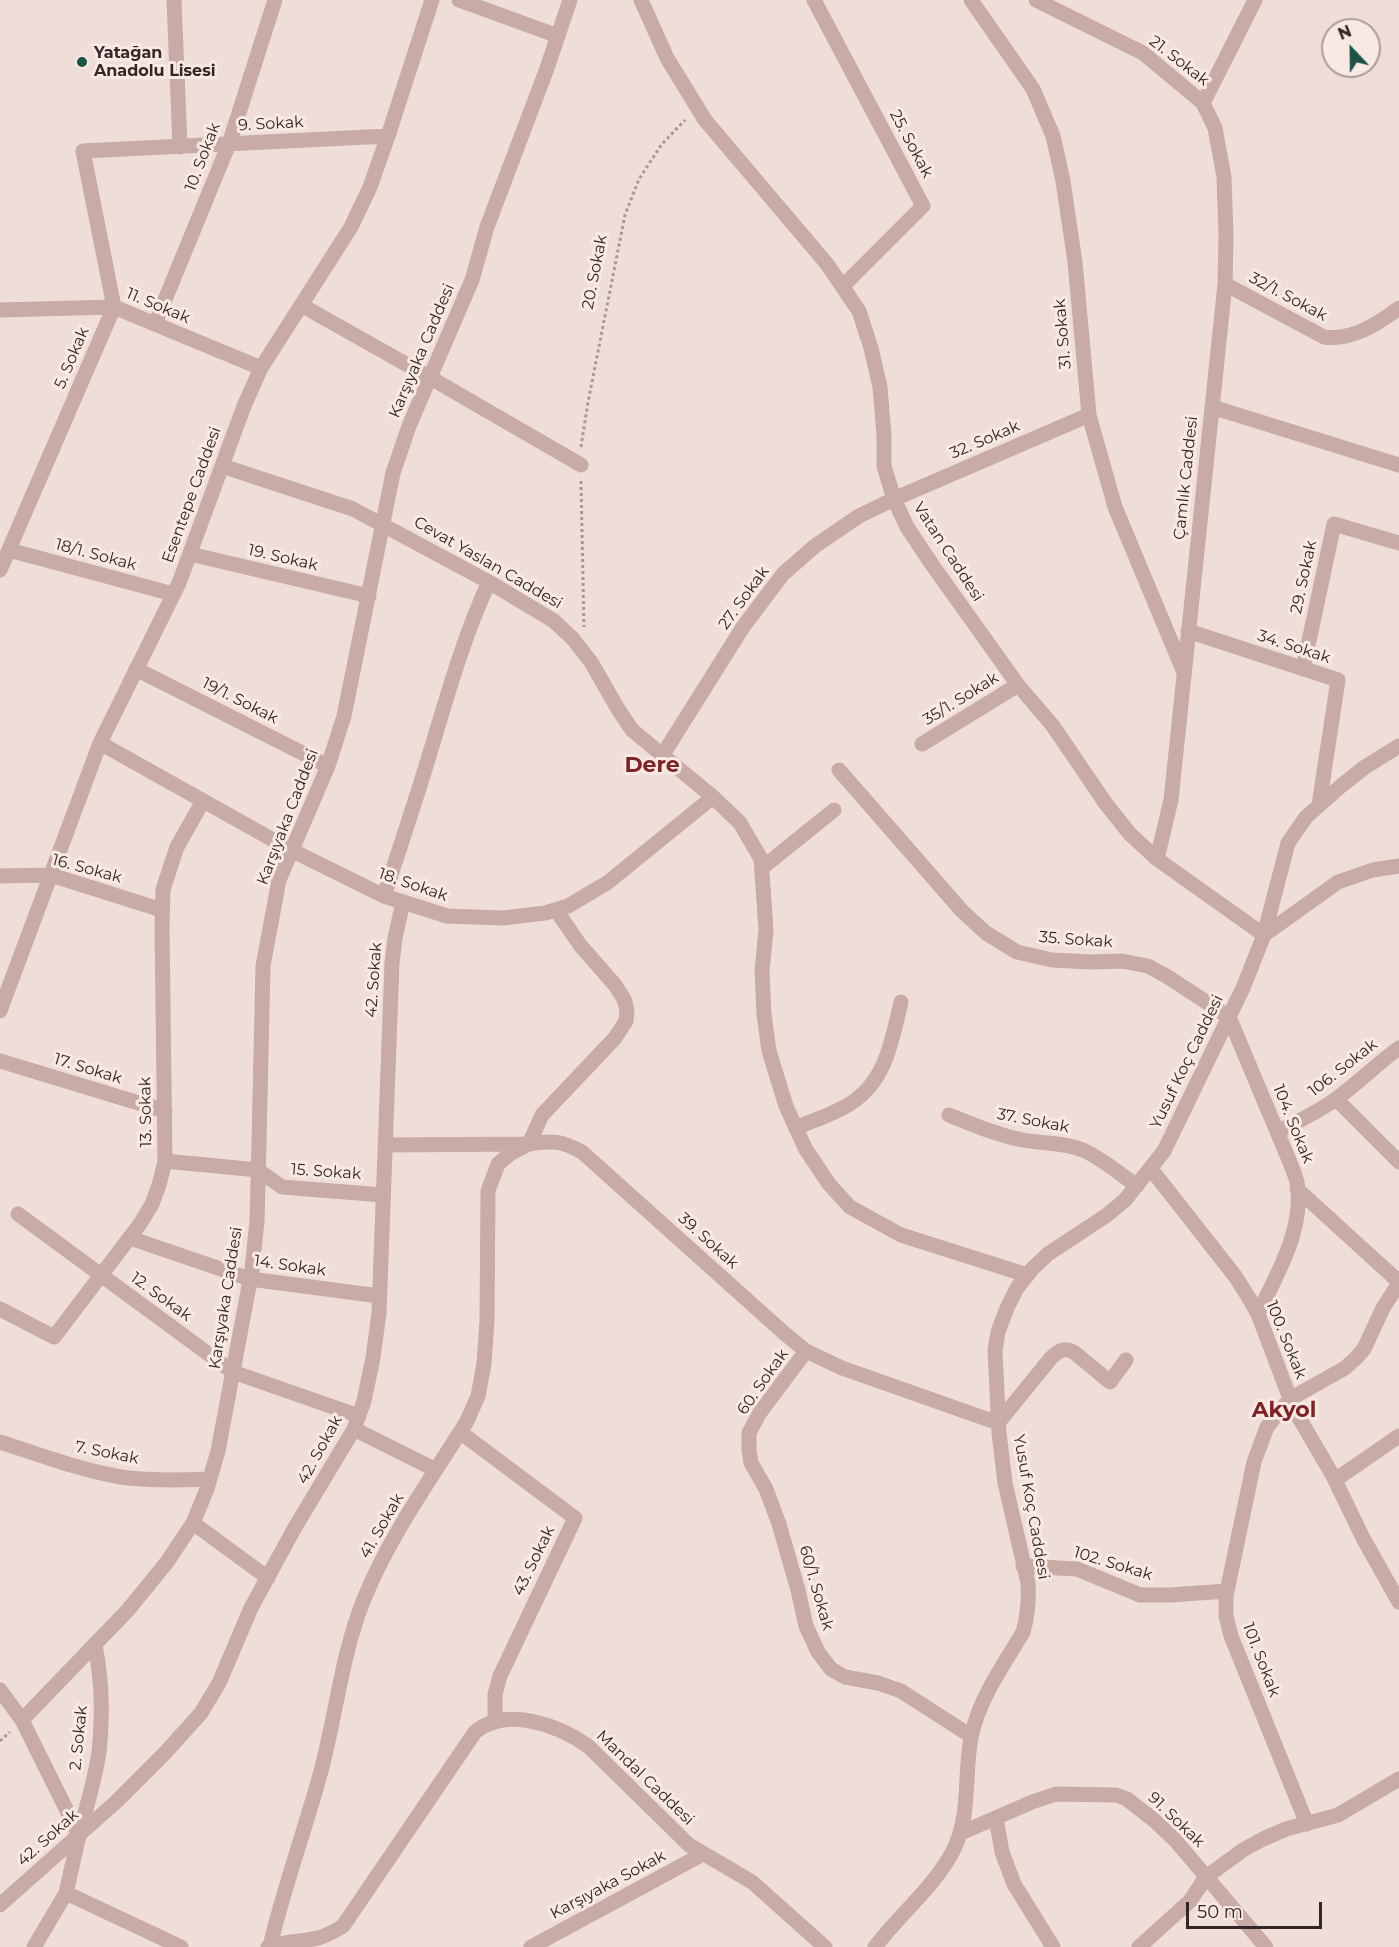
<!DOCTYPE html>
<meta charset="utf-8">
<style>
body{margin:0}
#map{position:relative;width:1399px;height:1947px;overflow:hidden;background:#efded8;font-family:Montserrat,sans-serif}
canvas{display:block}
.north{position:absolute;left:1321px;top:18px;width:60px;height:60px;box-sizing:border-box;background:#f8e9e3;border:2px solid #a99b97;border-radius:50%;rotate:338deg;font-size:16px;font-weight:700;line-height:24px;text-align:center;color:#322626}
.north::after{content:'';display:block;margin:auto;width:21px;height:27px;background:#1d5247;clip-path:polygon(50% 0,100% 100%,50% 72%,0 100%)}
.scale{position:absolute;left:1186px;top:1902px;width:136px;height:27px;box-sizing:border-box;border:3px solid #322626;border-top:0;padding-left:8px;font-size:18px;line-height:21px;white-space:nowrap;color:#322626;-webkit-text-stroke:4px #f8e9e3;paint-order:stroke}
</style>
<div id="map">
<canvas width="1399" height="1947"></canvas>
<div class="north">N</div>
<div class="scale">50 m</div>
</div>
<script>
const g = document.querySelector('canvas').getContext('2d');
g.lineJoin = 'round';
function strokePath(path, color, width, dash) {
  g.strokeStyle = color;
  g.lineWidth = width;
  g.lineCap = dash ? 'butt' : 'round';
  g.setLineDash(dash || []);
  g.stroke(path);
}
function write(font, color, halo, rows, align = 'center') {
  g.font = font + ' Montserrat,sans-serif';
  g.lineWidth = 6;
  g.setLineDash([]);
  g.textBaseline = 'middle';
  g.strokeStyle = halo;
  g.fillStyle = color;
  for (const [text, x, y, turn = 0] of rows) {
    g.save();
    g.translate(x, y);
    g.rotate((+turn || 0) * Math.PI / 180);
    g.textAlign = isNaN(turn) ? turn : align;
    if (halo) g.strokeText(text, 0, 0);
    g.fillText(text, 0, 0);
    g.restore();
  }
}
strokePath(new Path2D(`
 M 581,447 L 588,402 L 625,215 L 639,179 L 662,144 L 685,120
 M 581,481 L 584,627
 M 0,1741 L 10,1732`), '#b2948f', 3, [3, 3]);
strokePath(new Path2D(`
 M 174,0 L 180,147
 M 459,0 L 558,36
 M 641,0 L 667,58 L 705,120 L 827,264 L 859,311 L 871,348 L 880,387 L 884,436 L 884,466 L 894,499 L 907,527 L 933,566 L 1018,685 L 1053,726 L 1106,804 L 1130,834 L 1157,859 L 1264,935 L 1338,882 L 1373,870 L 1399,866
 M 814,0 L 923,206 L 843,286
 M 971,0 L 1033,89 L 1053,136 L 1063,181 L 1075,262 L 1089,415 L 1115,507 L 1183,670
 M 1036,0 L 1143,53 L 1203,103 L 1215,128 L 1224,177 L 1226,236 L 1225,284 L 1171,800 L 1157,859
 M 1203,103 L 1255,0
 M 1225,284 L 1324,337 C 1351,341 1378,324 1399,308
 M 301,305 L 429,377 L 581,465
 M 0,310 L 114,307 L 261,368
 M 155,324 L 229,144 L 275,0
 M 1212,407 L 1399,465
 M 222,466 L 353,509 L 489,582 L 554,621 L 573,639 L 591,662 L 618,709 L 632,730 L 713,797 L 740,823 L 761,859 L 766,930 L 762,971 L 764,1014 L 769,1051 L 786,1106 L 805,1148 L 829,1184 L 850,1207 L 901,1235 L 1027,1275
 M 9,550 L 173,594
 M 190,554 L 369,596
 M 0,570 L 114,307 L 83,151 L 388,136
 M 1188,631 L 1338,680 L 1319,805
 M 136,669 L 328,766
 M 1303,669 L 1334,524 L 1399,543
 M 100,743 L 291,850 L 384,896 L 447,916 L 503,918 L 545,913 L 568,906 L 607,883 L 713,797
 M 922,744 L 1018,685
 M 662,756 L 743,627 L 783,574 L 815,546 L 859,516 L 894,499 L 1089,415
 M 839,770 L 962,911 L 986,933 L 1017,952 L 1052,960 L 1091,962 L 1122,961 L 1148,966 L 1168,977 L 1229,1017 L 1289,1160 C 1292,1167 1295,1175 1297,1182 C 1305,1228 1277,1274 1258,1314
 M 762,868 L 834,810
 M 0,876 L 51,875 L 162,910
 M 384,896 C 399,850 415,803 429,756 C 447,697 463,638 489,582
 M 0,1011 L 100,743 L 179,583 L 244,406 L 261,368 L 351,227 L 370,187 L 388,136 L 432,0
 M 0,1061 L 165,1111
 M 1336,1099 L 1399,1162
 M 949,1115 C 974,1125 997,1135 1023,1140 C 1044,1144 1063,1142 1083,1150 C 1103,1159 1120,1174 1137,1186
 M 796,1128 C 814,1120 835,1114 851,1103 C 886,1081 892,1040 901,1002
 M 1277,1132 C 1297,1122 1318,1112 1336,1099 C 1358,1083 1377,1064 1399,1048
 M 529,1144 L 542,1115 L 615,1038 L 626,1021 L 627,1010 L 624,999 L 615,985 L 580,945 L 556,910
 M 385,1145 L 529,1144 C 552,1140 562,1141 582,1152 L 784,1333 L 806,1351 L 842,1368 L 998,1423 L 1051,1358 C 1059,1350 1065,1347 1075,1353 L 1110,1382 L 1126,1360
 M 165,1161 L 258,1170 L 282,1187 L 383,1195
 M 1151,1169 L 1235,1276 L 1249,1298 L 1258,1314 L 1294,1409 L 1333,1476 L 1363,1538 L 1399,1602
 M 1297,1189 L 1399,1282
 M 18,1214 L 233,1372 L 359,1416
 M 130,1238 L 250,1279 L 379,1296
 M 0,1309 L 54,1337 L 140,1224 L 152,1204 L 159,1185 L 165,1161 L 162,927 L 163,890 L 170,868 L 177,847 L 203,801
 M 806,1351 L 759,1414 L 749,1433 L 749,1450 L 751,1463 L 766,1489 L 779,1524 L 798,1590 L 806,1626 L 818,1652 L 831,1669 L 845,1677 L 878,1683 L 901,1691 L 971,1736
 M 354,1429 L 436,1470
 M 460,1432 L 575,1518 L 500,1676 L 495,1694 L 495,1721
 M 0,1442 C 40,1455 80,1470 121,1477 C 150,1481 180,1480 210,1479
 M 1335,1480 L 1399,1436
 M 193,1523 L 268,1578
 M 1023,1566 L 1077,1569 L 1140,1595 L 1170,1595 L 1227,1591
 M 0,1690 L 22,1720 L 79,1835 L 66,1893 L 181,1947
 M 22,1720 L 128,1610 L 167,1562 L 193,1523 L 207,1489 L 218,1451 L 252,1270 L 257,1221 L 259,1143 L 263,966 L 279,880 L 328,766 L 344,716 L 393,473 L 409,426 L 472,280 L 487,227 L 546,71 L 570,0
 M 996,1818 L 1002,1852 L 1014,1884 L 1053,1947
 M 1307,1824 L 1231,1636 L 1226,1616 L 1226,1596 L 1254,1462 L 1267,1427 L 1290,1399 L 1345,1368 L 1356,1358 L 1364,1349 L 1383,1308 L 1399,1283
 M 961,1833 L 1032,1802 L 1056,1794 L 1116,1795 L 1127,1799 L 1155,1821 L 1175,1840 L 1266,1947
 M 79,1835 C 86,1808 95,1780 99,1752 C 103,1716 102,1680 95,1645
 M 0,1905 L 117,1801 L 165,1753 L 201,1713 L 219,1683 L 251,1608 L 294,1529 L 354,1429 L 364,1401 L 373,1358 L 379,1313 L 392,963 L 395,938 L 403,902
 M 270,1946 C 284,1887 305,1830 321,1771 C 336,1715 342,1653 364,1599 C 390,1535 431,1479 467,1421 L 478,1396 L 484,1364 L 487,1321 L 488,1191 L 498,1164 L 511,1153 L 525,1146
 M 34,1947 L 66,1893
 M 268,1947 C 303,1936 310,1947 343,1926 L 475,1732 C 507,1706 558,1725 588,1746 L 689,1845 L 752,1882 L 825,1947
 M 531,1947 L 703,1854
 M 875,1947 C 900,1914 934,1887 953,1851 C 972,1814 963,1772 972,1733 C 981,1695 1004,1665 1023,1632 C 1028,1615 1029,1600 1028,1583 L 1005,1483 L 999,1433 L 995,1351 L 998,1332 L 1007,1308 L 1017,1288 L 1033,1268 L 1048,1254 L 1107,1215 L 1125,1200 L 1164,1151 L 1243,988 L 1264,935 L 1288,843 L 1306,817 L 1341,786 L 1365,767 L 1399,746
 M 1139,1947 L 1190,1901 L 1206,1877 L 1243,1850 L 1263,1839 L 1286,1829 L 1338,1815 L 1399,1779`), '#c7aba4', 15);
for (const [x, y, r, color] of [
 [82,62,6,"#1d5247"]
]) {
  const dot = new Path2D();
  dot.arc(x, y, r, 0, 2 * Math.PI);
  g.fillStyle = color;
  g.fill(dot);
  strokePath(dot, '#f8e9e3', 2);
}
write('bold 16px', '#322626', '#f8e9e3', [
 ["Yatağan",94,53],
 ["Anadolu Lisesi",94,71]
], 'left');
write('16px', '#322626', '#f8e9e3', [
 ["21. Sokak",1179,61,38],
 ["9. Sokak",271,124,-3],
 ["25. Sokak",911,144,62],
 ["10. Sokak",203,157,-69],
 ["20. Sokak",595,272,-79],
 ["32/1. Sokak",1288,297,28],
 ["11. Sokak",158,306,23],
 ["31. Sokak",1063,334,-95],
 ["Karşıyaka Caddesi",422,351,-67],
 ["5. Sokak",72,358,-67],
 ["32. Sokak",985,440,-23],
 ["Çamlık Caddesi",1186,478,-84],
 ["Esentepe Caddesi",192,495,-70],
 ["Vatan Caddesi",948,552,57],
 ["18/1. Sokak",96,555,15],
 ["19. Sokak",283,558,13],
 ["Cevat Yaslan Caddesi",488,563,30],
 ["29. Sokak",1304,577,-78],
 ["27. Sokak",744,598,-54],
 ["34. Sokak",1294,647,18],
 ["35/1. Sokak",961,699,-32],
 ["19/1. Sokak",240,701,27],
 ["Karşıyaka Caddesi",288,817,-69],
 ["16. Sokak",87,869,15],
 ["18. Sokak",413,885,19],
 ["35. Sokak",1076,940,4],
 ["42. Sokak",374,980,-86],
 ["Yusuf Koç Caddesi",1187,1062,-64],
 ["106. Sokak",1343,1068,-38],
 ["17. Sokak",88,1069,17],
 ["13. Sokak",146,1112,-91],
 ["37. Sokak",1033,1121,11],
 ["104. Sokak",1293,1124,68],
 ["15. Sokak",326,1172,4],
 ["39. Sokak",708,1241,42],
 ["14. Sokak",290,1266,8],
 ["12. Sokak",161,1297,36],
 ["Karşıyaka Caddesi",226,1298,-81],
 ["100. Sokak",1286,1340,68],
 ["60. Sokak",763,1382,-55],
 ["42. Sokak",320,1450,-61],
 ["7. Sokak",107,1453,11],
 ["Yusuf Koç Caddesi",1031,1507,80],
 ["41. Sokak",382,1526,-60],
 ["43. Sokak",534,1561,-64],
 ["102. Sokak",1113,1564,17],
 ["60/1. Sokak",816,1588,74],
 ["101. Sokak",1261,1660,69],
 ["2. Sokak",79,1738,-84],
 ["Mandal Caddesi",645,1778,44],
 ["91. Sokak",1176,1820,44],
 ["42. Sokak",48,1838,-42],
 ["Karşıyaka Sokak",608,1885,-28]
]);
write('bold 22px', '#7e2226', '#f8e9e3', [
 ["Dere",652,766],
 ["Akyol",1284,1411]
]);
</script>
